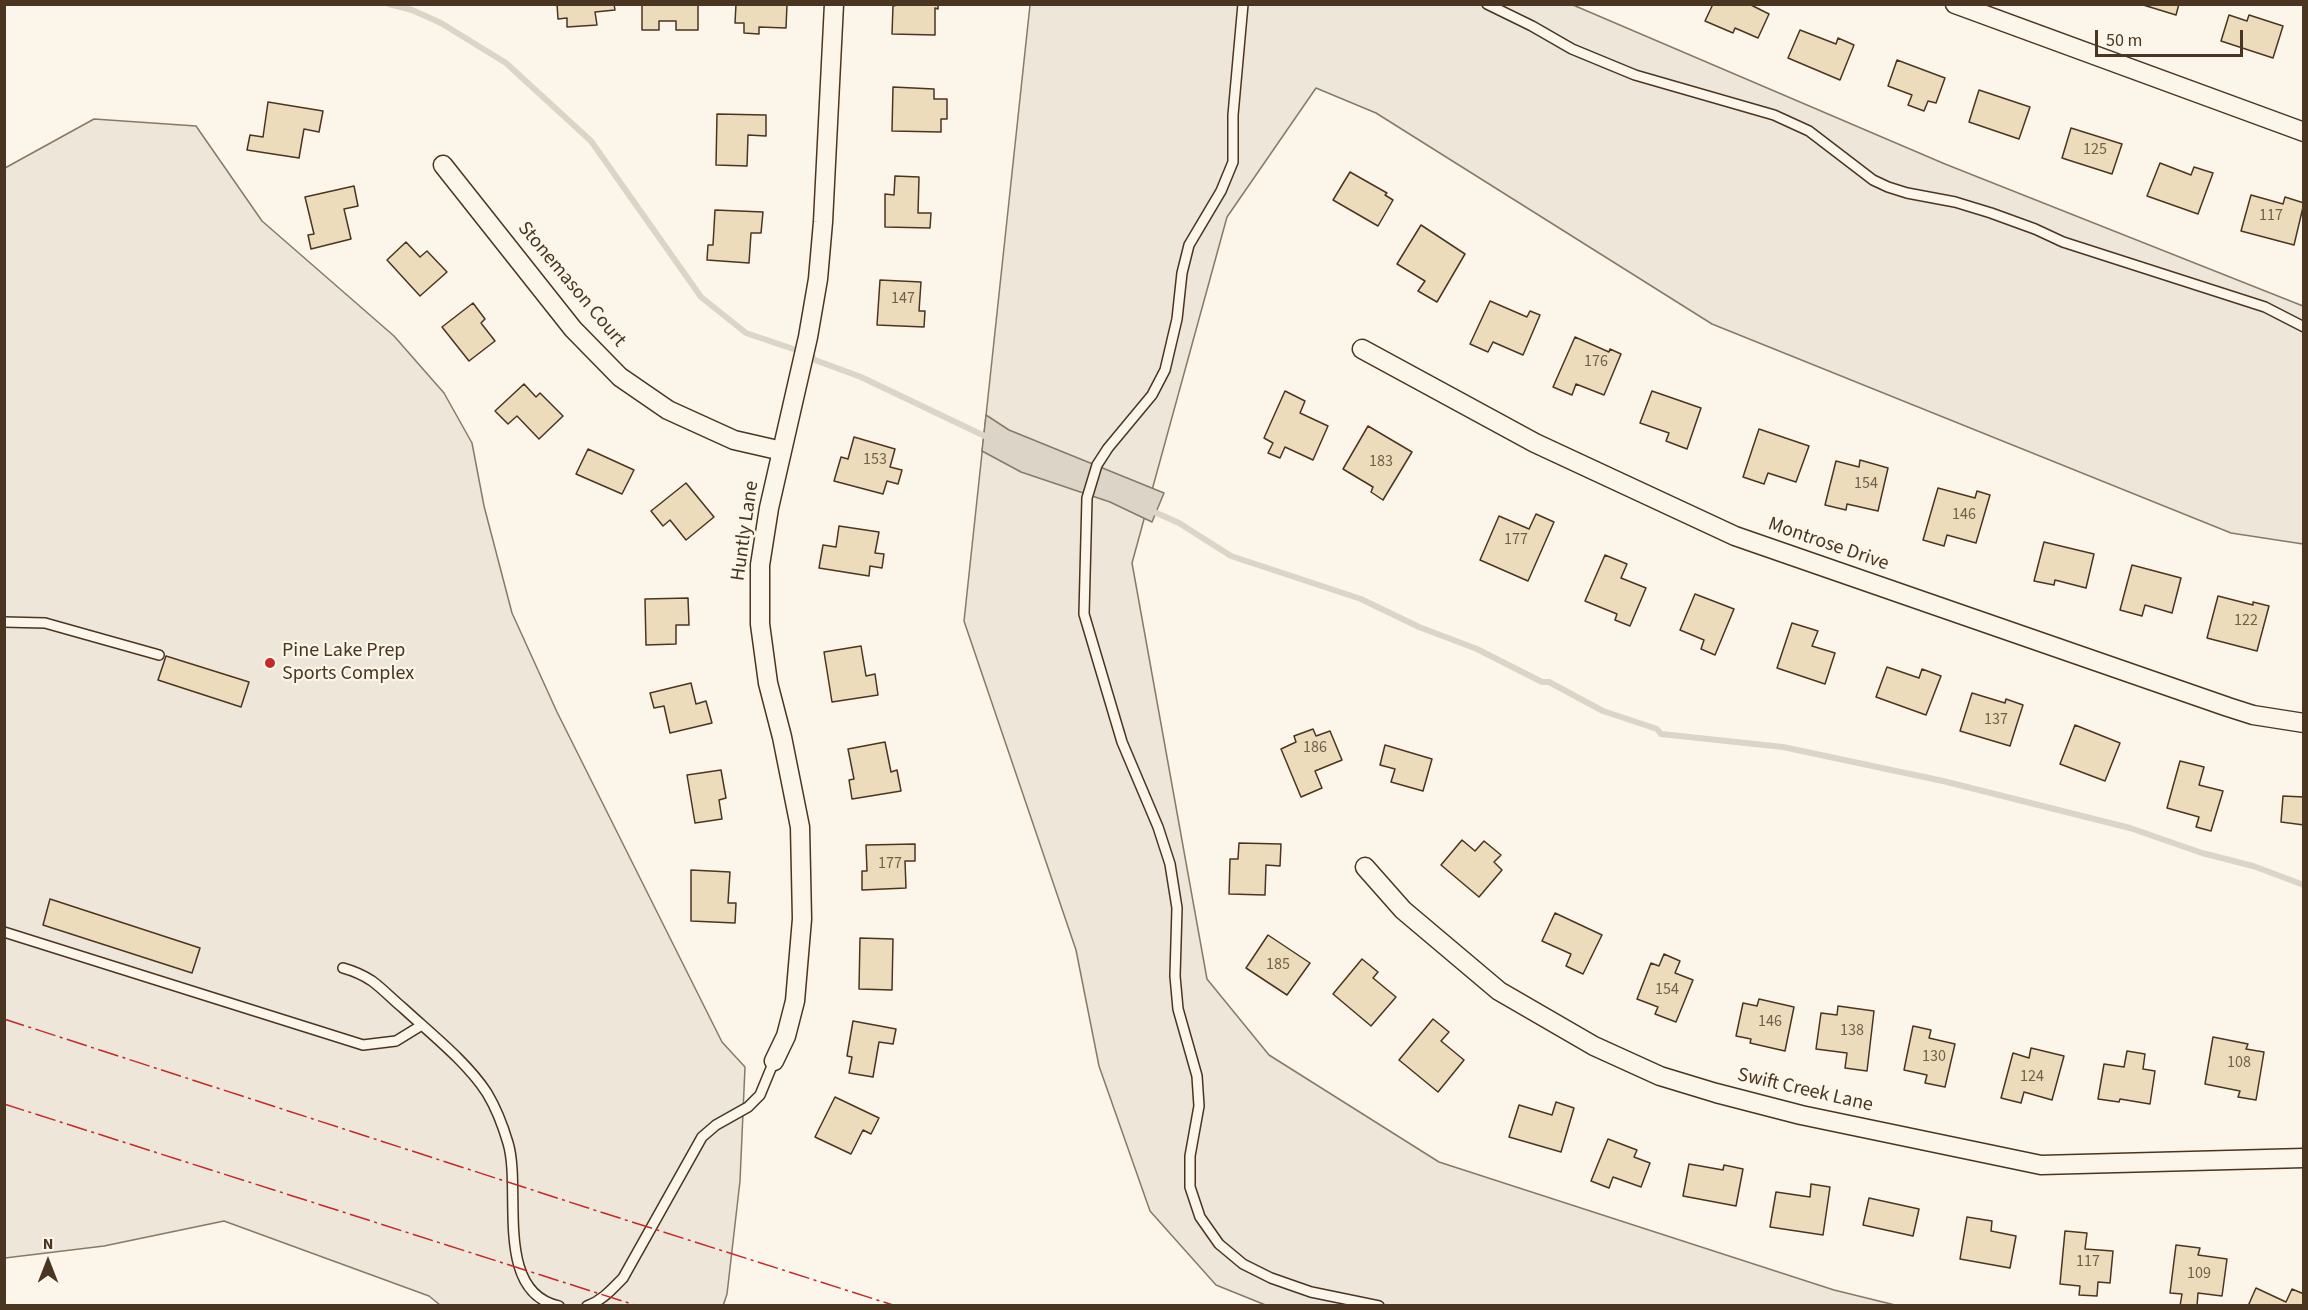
<!DOCTYPE html>
<style>
body{margin:0}
#map{position:relative;width:2308px;height:1310px;overflow:hidden;background:#fbf6e9;font-family:"Source Sans 3",sans-serif}
canvas{display:block}
.frame{position:absolute;inset:0;border:6px solid #4a3520;pointer-events:none}
.north{position:absolute;left:18px;top:1232px;width:60px;height:60px;-webkit-text-stroke:4px #fbf6e9;paint-order:stroke;rotate:0deg;font-size:16px;font-weight:700;line-height:24px;text-align:center;color:#4a3520}
.north::after{content:'';display:block;margin:auto;width:21px;height:27px;background:#4a3520;clip-path:polygon(50% 0,100% 100%,50% 72%,0 100%)}
.scale{position:absolute;left:2095px;top:30px;width:148px;height:27px;box-sizing:border-box;border:3px solid #4a3520;border-top:0;padding-left:8px;font-size:18px;line-height:21px;white-space:nowrap;color:#4a3520;-webkit-text-stroke:4px #fbf6e9;paint-order:stroke}
</style>
<div id="map">
<canvas width="2308" height="1310"></canvas>
<div class="frame"></div>
<div class="north">N</div>
<div class="scale">50 m</div>
</div>
<script>
const g = document.querySelector('canvas').getContext('2d');
g.lineJoin = 'round';
function paint(path, color) {
  g.fillStyle = color;
  g.fill(path, 'evenodd');
}
function strokePath(path, color, width, dash) {
  g.strokeStyle = color;
  g.lineWidth = width;
  g.lineCap = dash ? 'butt' : 'round';
  g.setLineDash(dash || []);
  g.stroke(path);
}
function write(font, color, halo, rows, align = 'center') {
  g.font = font + ' "Source Sans 3",sans-serif';
  g.lineWidth = 4.5;
  g.setLineDash([]);
  g.textBaseline = 'middle';
  g.strokeStyle = halo;
  g.fillStyle = color;
  for (const [text, x, y, turn = 0] of rows) {
    g.save();
    g.translate(x, y);
    g.rotate((+turn || 0) * Math.PI / 180);
    g.textAlign = isNaN(turn) ? turn : align;
    if (halo) g.strokeText(text, 0, 0);
    g.fillText(text, 0, 0);
    g.restore();
  }
}
const green = new Path2D(`
 M 1030,5 L 1573,5 L 1945,164 L 2303,306 L 2303,544 L 2231,533 L 1712,324 L 1376,113 L 1316,88 L 1227,217 L 1132,563 L 1207,979 L 1269,1055 L 1439,1162 L 1834,1290 L 1895,1305 L 1268,1306 L 1216,1285 L 1150,1211 L 1099,1066 L 1076,950 L 964,621 Z
 M 94,119 L 196,126 L 262,221 L 394,336 L 444,393 L 472,443 L 484,506 L 512,613 L 557,712 L 722,1042 L 745,1067 L 740,1181 L 727,1294 L 723,1306 L 440,1305 L 429,1296 L 224,1221 L 104,1246 L 5,1258 L 5,168 Z`);
paint(green, '#ede6d9');
strokePath(green, '#887966', 1.5);
const water = new Path2D(`
 M 986,415 L 1009,430 L 1164,493 L 1152,522 L 1110,502 L 1021,472 L 982,451 Z`);
paint(water, '#dcd4c6');
strokePath(water, '#887966', 1.5);
strokePath(new Path2D(`
 M 389,4 L 412,10 L 441,23 L 506,63 L 591,141 L 701,297 L 746,333 L 811,355 L 815,360 L 861,377 L 991,439
 M 1150,510 L 1179,523 L 1231,556 L 1361,599 L 1419,627 L 1477,649 L 1542,682 L 1549,682 L 1603,711 L 1657,729 L 1661,734 L 1783,747 L 1943,781 L 2130,828 L 2202,853 L 2253,866 L 2304,885`), '#dcd4c6', 6);
const building = new Path2D(`
 M 557,4 L 614,4 L 615,10 L 595,12 L 597,25 L 567,27 L 567,18 L 558,19 Z
 M 642,4 L 698,4 L 698,30 L 676,30 L 676,21 L 659,21 L 659,30 L 642,30 Z
 M 736,4 L 787,4 L 786,28 L 759,27 L 759,34 L 744,33 L 744,23 L 735,23 Z
 M 902,4 L 938,4 L 938,9 L 935,8 L 935,35 L 892,34 L 893,6 Z
 M 1713,4 L 1749,4 L 1769,14 L 1758,38 L 1735,28 L 1733,33 L 1705,21 Z
 M 2140,4 L 2179,4 L 2176,15 Z
 M 2229,15 L 2247,21 L 2249,15 L 2283,26 L 2273,58 L 2221,41 Z
 M 1800,30 L 1836,44 L 1838,38 L 1854,45 L 1840,80 L 1788,58 Z
 M 1897,60 L 1945,78 L 1936,103 L 1928,101 L 1924,111 L 1908,105 L 1912,95 L 1888,86 Z
 M 893,87 L 934,89 L 934,99 L 947,99 L 947,119 L 941,119 L 941,132 L 892,131 Z
 M 1979,90 L 2030,107 L 2019,139 L 1969,122 Z
 M 268,102 L 323,111 L 319,132 L 304,129 L 299,158 L 247,150 L 250,135 L 263,137 Z
 M 717,114 L 766,115 L 766,136 L 748,135 L 747,166 L 716,165 Z
 M 2071,128 L 2122,144 L 2112,174 L 2062,158 Z
 M 2160,163 L 2191,175 L 2194,167 L 2213,173 L 2198,214 L 2147,196 Z
 M 1350,172 L 1387,193 L 1385,195 L 1393,200 L 1378,226 L 1333,200 Z
 M 895,176 L 919,177 L 918,213 L 931,213 L 930,228 L 885,227 L 885,194 L 894,195 Z
 M 354,186 L 358,206 L 344,209 L 351,239 L 311,249 L 308,235 L 314,234 L 305,197 Z
 M 2251,195 L 2283,204 L 2285,197 L 2304,203 L 2294,245 L 2241,231 Z
 M 715,210 L 763,212 L 761,233 L 751,233 L 749,263 L 707,260 L 708,245 L 713,245 Z
 M 1421,225 L 1465,254 L 1437,302 L 1418,291 L 1425,281 L 1397,264 Z
 M 406,242 L 420,257 L 427,251 L 447,272 L 420,296 L 387,260 Z
 M 880,280 L 921,282 L 919,311 L 925,311 L 924,327 L 877,325 Z
 M 1490,301 L 1527,317 L 1530,311 L 1540,315 L 1523,355 L 1493,342 L 1488,352 L 1470,344 Z
 M 473,303 L 485,319 L 481,323 L 495,341 L 469,361 L 442,327 Z
 M 1575,337 L 1609,352 L 1610,349 L 1621,354 L 1604,395 L 1576,384 L 1572,395 L 1553,387 Z
 M 524,384 L 536,397 L 540,393 L 563,416 L 539,439 L 517,416 L 508,424 L 495,411 Z
 M 1285,391 L 1305,401 L 1300,413 L 1328,426 L 1313,460 L 1285,447 L 1280,458 L 1268,453 L 1273,443 L 1264,438 Z
 M 1652,391 L 1701,408 L 1687,449 L 1666,441 L 1669,433 L 1640,423 Z
 M 1368,426 L 1412,452 L 1383,500 L 1371,492 L 1373,487 L 1343,469 Z
 M 1759,429 L 1809,446 L 1796,482 L 1768,473 L 1764,484 L 1743,477 Z
 M 854,437 L 895,449 L 890,467 L 902,470 L 898,484 L 887,481 L 883,494 L 834,481 L 841,457 L 848,459 Z
 M 588,449 L 634,470 L 622,494 L 576,474 Z
 M 1860,460 L 1888,468 L 1878,511 L 1847,504 L 1846,510 L 1825,505 L 1836,461 L 1859,467 Z
 M 686,483 L 714,517 L 686,540 L 670,520 L 663,526 L 651,511 Z
 M 1938,488 L 1975,498 L 1977,491 L 1990,495 L 1976,543 L 1947,535 L 1944,546 L 1923,540 Z
 M 1536,514 L 1554,522 L 1528,581 L 1480,560 L 1499,516 L 1529,529 Z
 M 839,526 L 879,532 L 875,553 L 884,554 L 882,568 L 870,566 L 869,576 L 819,568 L 823,545 L 836,547 Z
 M 2044,542 L 2094,554 L 2086,588 L 2055,580 L 2054,585 L 2034,581 Z
 M 1605,555 L 1627,564 L 1621,578 L 1646,588 L 1630,626 L 1615,620 L 1617,614 L 1585,601 Z
 M 2132,565 L 2181,578 L 2172,613 L 2145,605 L 2142,616 L 2120,610 Z
 M 1695,594 L 1734,609 L 1715,655 L 1701,649 L 1704,640 L 1680,630 Z
 M 2218,596 L 2253,605 L 2253,602 L 2269,606 L 2257,651 L 2207,638 Z
 M 688,598 L 689,625 L 676,625 L 676,644 L 646,645 L 645,599 Z
 M 1792,623 L 1818,631 L 1812,646 L 1835,653 L 1825,684 L 1777,668 Z
 M 861,646 L 866,676 L 875,674 L 878,695 L 832,702 L 824,652 Z
 M 166,656 L 249,682 L 241,707 L 158,680 Z
 M 1887,667 L 1919,678 L 1922,669 L 1941,676 L 1926,715 L 1876,697 Z
 M 691,683 L 696,704 L 706,701 L 712,723 L 670,733 L 664,706 L 654,708 L 650,693 Z
 M 1972,693 L 2005,703 L 2006,699 L 2023,705 L 2010,746 L 1960,731 Z
 M 2075,725 L 2120,743 L 2105,781 L 2060,764 Z
 M 1313,729 L 1316,736 L 1330,731 L 1342,760 L 1315,771 L 1322,788 L 1301,797 L 1281,749 L 1296,742 L 1294,736 Z
 M 885,742 L 891,772 L 897,770 L 901,791 L 852,799 L 849,780 L 854,779 L 848,749 Z
 M 1385,745 L 1432,759 L 1423,791 L 1391,782 L 1395,769 L 1380,765 Z
 M 2180,761 L 2204,767 L 2199,785 L 2223,791 L 2211,831 L 2196,827 L 2199,817 L 2167,808 Z
 M 721,770 L 726,798 L 719,800 L 722,819 L 695,823 L 687,775 Z
 M 2283,796 L 2304,797 L 2304,825 L 2281,822 Z
 M 1462,840 L 1475,851 L 1484,841 L 1501,855 L 1494,862 L 1502,870 L 1479,897 L 1441,865 Z
 M 1239,843 L 1281,844 L 1280,866 L 1266,865 L 1265,895 L 1229,894 L 1230,859 L 1238,859 Z
 M 915,844 L 915,861 L 905,861 L 906,888 L 862,890 L 862,871 L 867,871 L 866,845 Z
 M 691,870 L 730,872 L 728,903 L 736,903 L 735,923 L 691,921 Z
 M 50,899 L 200,948 L 192,973 L 43,925 Z
 M 1555,913 L 1602,935 L 1583,974 L 1566,966 L 1571,954 L 1542,941 Z
 M 1268,935 L 1310,963 L 1287,995 L 1246,968 Z
 M 860,938 L 893,939 L 892,990 L 859,989 Z
 M 1664,954 L 1680,961 L 1675,973 L 1693,980 L 1676,1022 L 1655,1014 L 1658,1007 L 1637,999 L 1651,963 L 1659,966 Z
 M 1362,959 L 1378,972 L 1373,978 L 1396,997 L 1371,1026 L 1333,994 Z
 M 1759,999 L 1794,1007 L 1785,1051 L 1750,1043 L 1751,1039 L 1736,1036 L 1743,1003 L 1757,1006 Z
 M 1838,1006 L 1874,1011 L 1867,1071 L 1845,1068 L 1847,1053 L 1816,1049 L 1821,1013 L 1837,1015 Z
 M 1433,1019 L 1449,1032 L 1441,1041 L 1464,1060 L 1438,1092 L 1399,1060 Z
 M 853,1021 L 896,1029 L 893,1044 L 879,1042 L 873,1077 L 849,1073 L 852,1057 L 847,1056 Z
 M 1913,1026 L 1931,1030 L 1929,1038 L 1955,1044 L 1945,1087 L 1925,1083 L 1927,1075 L 1904,1070 Z
 M 2213,1037 L 2248,1044 L 2246,1049 L 2264,1052 L 2256,1100 L 2238,1097 L 2240,1091 L 2205,1084 Z
 M 2031,1048 L 2064,1056 L 2052,1100 L 2024,1092 L 2021,1103 L 2001,1098 L 2013,1053 L 2029,1058 Z
 M 2127,1051 L 2145,1054 L 2143,1069 L 2155,1071 L 2150,1104 L 2120,1099 L 2119,1102 L 2098,1099 L 2104,1064 L 2124,1067 Z
 M 835,1097 L 879,1118 L 871,1134 L 863,1130 L 851,1154 L 815,1137 Z
 M 1556,1102 L 1574,1108 L 1561,1152 L 1509,1137 L 1519,1105 L 1552,1115 Z
 M 1608,1139 L 1637,1150 L 1634,1157 L 1650,1163 L 1641,1187 L 1613,1177 L 1609,1188 L 1591,1181 Z
 M 1689,1164 L 1723,1170 L 1724,1165 L 1743,1169 L 1736,1206 L 1683,1196 Z
 M 1811,1184 L 1830,1187 L 1823,1235 L 1770,1227 L 1776,1192 L 1810,1197 Z
 M 1869,1198 L 1919,1209 L 1913,1236 L 1863,1225 Z
 M 1967,1217 L 1992,1221 L 1991,1231 L 2016,1236 L 2010,1268 L 1960,1259 Z
 M 2065,1231 L 2087,1233 L 2085,1249 L 2113,1251 L 2110,1283 L 2098,1282 L 2097,1296 L 2079,1295 L 2080,1286 L 2060,1284 Z
 M 2176,1245 L 2200,1248 L 2198,1255 L 2227,1259 L 2222,1296 L 2198,1293 L 2197,1306 L 2180,1306 L 2182,1294 L 2170,1293 Z
 M 2256,1288 L 2286,1302 L 2292,1289 L 2304,1294 L 2304,1306 L 2248,1306 Z`);
paint(building, '#ecdcbc');
strokePath(building, '#4a3520', 1.5);
const service = new Path2D(`
 M 1243,4 L 1233,115 L 1233,162 L 1221,191 L 1189,245 L 1182,273 L 1177,319 L 1165,370 L 1152,395 L 1108,448 L 1097,465 L 1087,498 L 1084,614 L 1122,742 L 1158,827 L 1170,864 L 1177,908 L 1175,976 L 1178,1009 L 1197,1076 L 1199,1106 L 1190,1156 L 1190,1187 L 1200,1217 L 1219,1244 L 1243,1264 L 1271,1278 L 1311,1292 L 1379,1306
 M 1487,4 L 1532,26 L 1572,49 L 1635,75 L 1774,115 L 1809,131 L 1873,180 L 1888,187 L 1907,193 L 1955,202 L 1991,213 L 2035,229 L 2063,242 L 2265,307 L 2304,327
 M 4,622 L 45,623 L 159,655
 M 4,932 L 363,1045 L 396,1041 L 422,1025
 M 343,968 C 354,971 363,975 372,981 C 383,989 393,1000 403,1008 C 430,1033 467,1062 487,1093 C 496,1108 503,1126 508,1143 C 522,1189 493,1292 559,1306
 M 587,1306 C 602,1301 612,1289 623,1278 L 702,1137 L 716,1125 L 748,1107 L 760,1095 L 774,1061`);
const minor = new Path2D(`
 M 1955,4 L 2304,132
 M 443,165 L 573,329 L 620,377 L 668,410 L 734,440 L 782,451
 M 1362,349 L 1535,443 L 1735,536 L 2228,707 L 2253,715 L 2304,723
 M 1365,867 L 1403,910 L 1499,991 L 1594,1046 L 1660,1076 L 1716,1093 L 1801,1115 L 2041,1165 L 2304,1158
 M 774,1061 L 786,1036 L 795,1001 L 802,919 L 800,827 L 782,737 L 768,683 L 760,624 L 760,565 L 769,508 L 808,337 L 818,279 L 823,222 L 834,4`);
strokePath(service, '#4a3520', 12);
strokePath(minor, '#4a3520', 21);
strokePath(service, '#fbf6e9', 9);
strokePath(minor, '#fbf6e9', 18);
strokePath(new Path2D(`
 M 4,1019 L 585,1207 L 896,1306
 M 4,1104 L 638,1306`), '#c62828', 1.5, [21, 4.5, 3, 4.5]);
for (const [x, y, r, color] of [
 [270,663,6,"#c62828"]
]) {
  const dot = new Path2D();
  dot.arc(x, y, r, 0, 2 * Math.PI);
  g.fillStyle = color;
  g.fill(dot);
  strokePath(dot, '#fbf6e9', 2);
}
write('16px', '#725f47', null, [
 ["125",2095,150],
 ["117",2271,216],
 ["147",903,299],
 ["176",1596,362],
 ["153",875,460],
 ["183",1381,462],
 ["154",1866,484],
 ["146",1964,515],
 ["177",1516,540],
 ["122",2246,621],
 ["137",1996,720],
 ["186",1315,748],
 ["177",890,864],
 ["185",1278,965],
 ["154",1667,990],
 ["146",1770,1022],
 ["138",1852,1031],
 ["130",1934,1057],
 ["108",2239,1063],
 ["124",2032,1077],
 ["117",2088,1262],
 ["109",2199,1274]
]);
write('20px', '#4a3520', '#fbf6e9', [
 ["Stonemason Court",571,285,50],
 ["Huntly Lane",746,531,-82],
 ["Montrose Drive",1828,545,19],
 ["Swift Creek Lane",1805,1091,13]
]);
write('20px', '#4a3520', '#fbf6e9', [
 ["Pine Lake Prep",282,652],
 ["Sports Complex",282,675]
], 'left');
</script>
